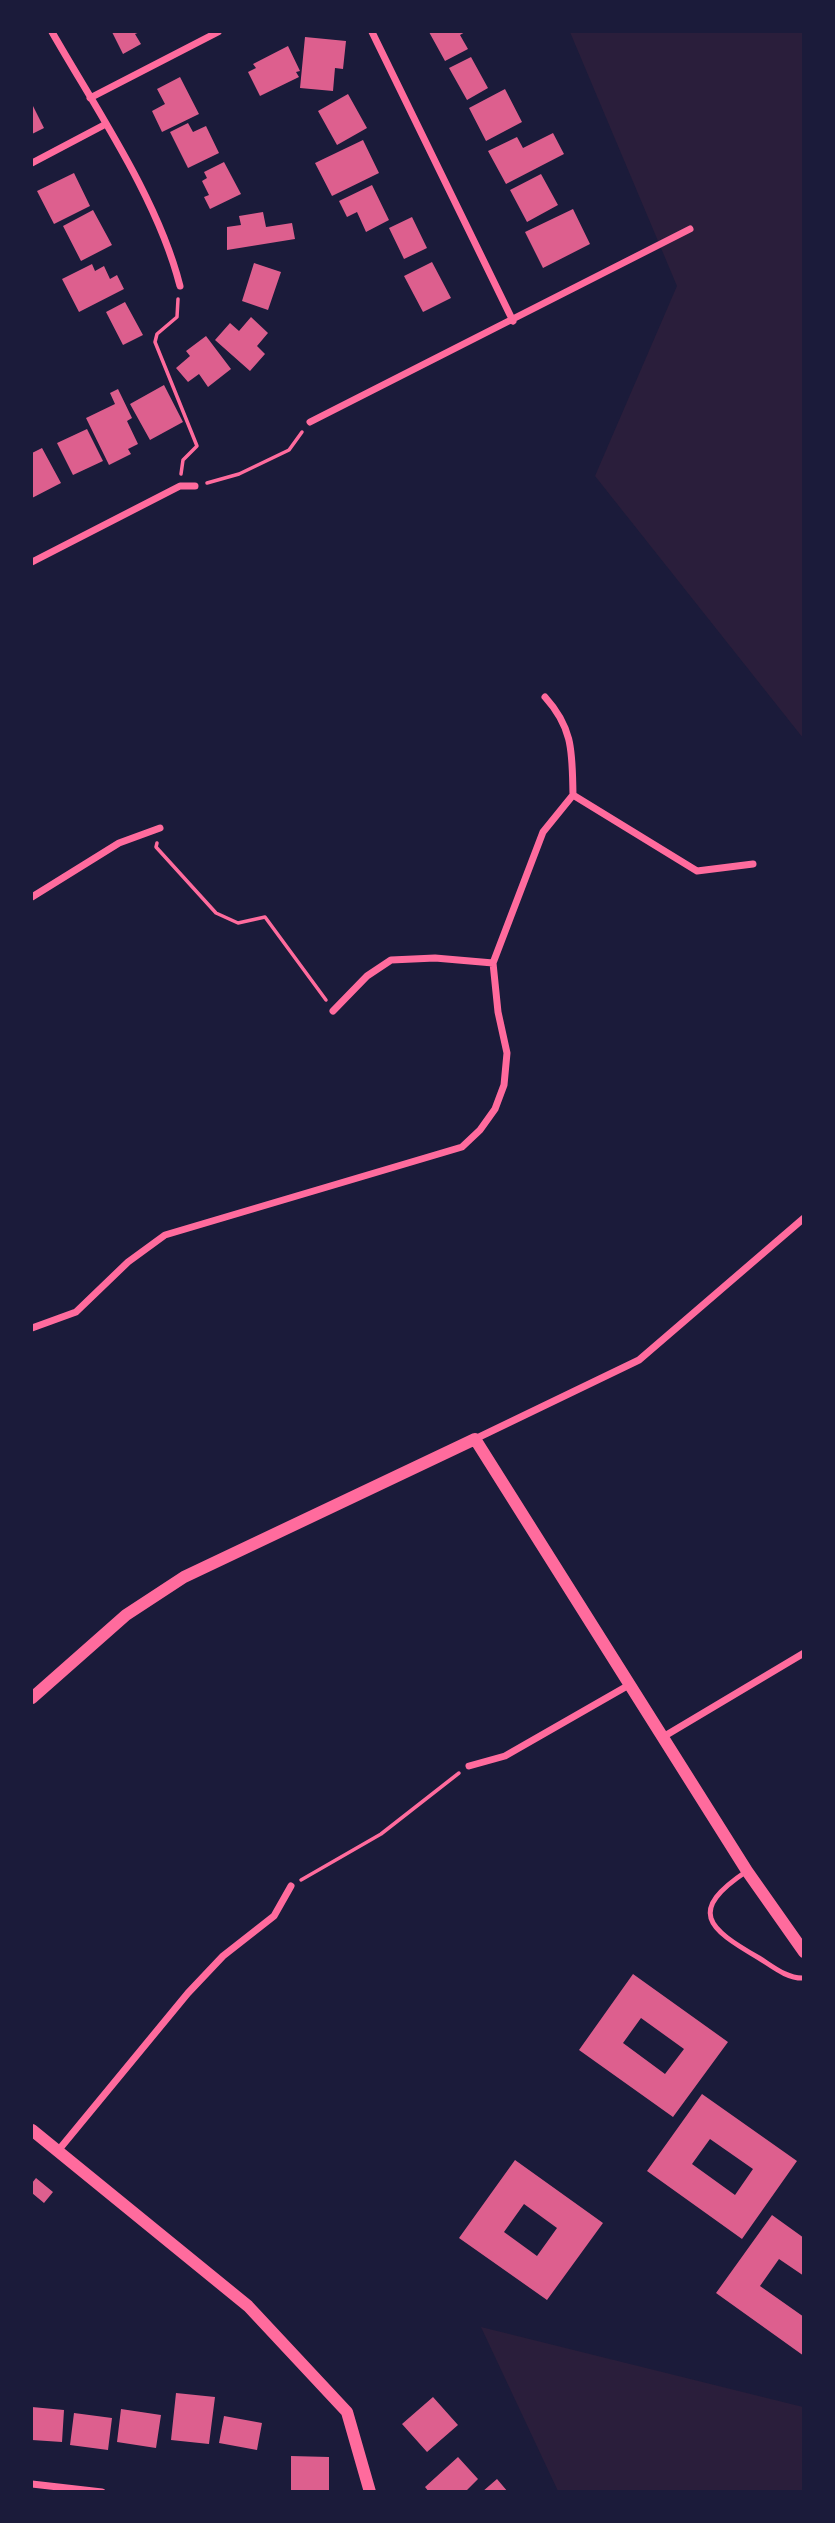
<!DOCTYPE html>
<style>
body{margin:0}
#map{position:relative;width:835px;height:2523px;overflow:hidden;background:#1b1b3a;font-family:"Archivo Narrow",sans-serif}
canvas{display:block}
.frame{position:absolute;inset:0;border:33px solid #1b1b3a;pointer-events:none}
</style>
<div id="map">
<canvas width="835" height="2523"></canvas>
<div class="frame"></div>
</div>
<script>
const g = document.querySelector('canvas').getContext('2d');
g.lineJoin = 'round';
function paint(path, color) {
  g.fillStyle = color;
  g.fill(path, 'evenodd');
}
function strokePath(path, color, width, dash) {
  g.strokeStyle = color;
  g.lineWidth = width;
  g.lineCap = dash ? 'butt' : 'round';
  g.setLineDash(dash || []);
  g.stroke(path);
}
paint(new Path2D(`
 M 570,32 L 803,32 L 803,738 L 595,476 L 677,286 Z
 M 481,2327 L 803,2407 L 803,2491 L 558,2491 Z`), '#2a1e3b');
paint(new Path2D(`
 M 112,32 L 140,32 L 135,34 L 141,44 L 123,54 Z
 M 429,32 L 465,32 L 460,35 L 468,49 L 445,61 Z
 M 305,37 L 346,41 L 343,69 L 335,68 L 333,91 L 300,88 Z
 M 288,46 L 300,71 L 296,72 L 299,77 L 260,96 L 248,72 L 256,68 L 253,64 Z
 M 471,57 L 488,88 L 467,100 L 449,68 Z
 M 180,77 L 199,114 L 162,132 L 152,111 L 165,104 L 157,89 Z
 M 505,89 L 522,122 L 486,141 L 469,108 Z
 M 348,94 L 367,128 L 337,145 L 318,111 Z
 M 32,104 L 44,128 L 32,134 Z
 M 188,123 L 193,132 L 206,126 L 219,153 L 188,168 L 170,132 Z
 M 553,133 L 564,154 L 506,184 L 488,151 L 517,137 L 523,148 Z
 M 363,140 L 379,173 L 332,196 L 315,163 Z
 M 224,162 L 241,194 L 210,209 L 204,197 L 209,195 L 202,181 L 207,178 L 204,172 Z
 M 74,173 L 90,206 L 54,224 L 37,191 Z
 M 541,174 L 558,205 L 527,222 L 510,190 Z
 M 372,185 L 389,220 L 366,232 L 357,212 L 347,217 L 339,201 Z
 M 573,209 L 590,244 L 543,268 L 525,232 Z
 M 93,210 L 112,245 L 81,261 L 63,226 Z
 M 263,212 L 266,227 L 292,223 L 295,239 L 227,250 L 227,227 L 241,225 L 239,216 Z
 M 412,217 L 427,248 L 404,259 L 389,228 Z
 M 432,262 L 451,298 L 423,312 L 404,276 Z
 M 254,263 L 281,272 L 268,310 L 242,301 Z
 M 92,264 L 95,271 L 104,266 L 110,279 L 117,275 L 124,289 L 79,312 L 62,279 Z
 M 125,302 L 143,335 L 123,345 L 106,312 Z
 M 251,317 L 268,333 L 257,346 L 265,354 L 250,371 L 215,340 L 230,323 L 239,331 Z
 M 206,336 L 231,369 L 208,387 L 199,374 L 188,382 L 176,368 L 190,356 L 186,351 Z
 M 164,385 L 183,422 L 150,440 L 130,404 Z
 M 118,389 L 132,418 L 127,421 L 138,444 L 128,449 L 131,454 L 109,465 L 86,418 L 115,404 L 110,393 Z
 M 87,429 L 103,461 L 73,475 L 57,443 Z
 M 42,448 L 61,483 L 32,498 L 32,453 Z
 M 633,1974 L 728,2042 L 673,2117 L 579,2050 ZM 641,2018 L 684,2049 L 665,2074 L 623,2043 Z
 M 702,2094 L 797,2161 L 742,2239 L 647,2171 ZM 710,2139 L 753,2169 L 735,2195 L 692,2164 Z
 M 515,2160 L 603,2223 L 547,2300 L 459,2238 ZM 524,2204 L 557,2228 L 537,2256 L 504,2232 Z
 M 36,2178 L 53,2192 L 44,2203 L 32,2193 L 32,2183 Z
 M 772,2215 L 804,2238 L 804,2276 L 779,2259 L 760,2286 L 804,2317 L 804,2356 L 716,2293 Z
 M 176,2393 L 215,2397 L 209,2444 L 171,2440 Z
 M 433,2397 L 458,2425 L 427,2452 L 402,2424 Z
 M 32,2407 L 64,2410 L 62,2442 L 32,2440 Z
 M 121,2409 L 161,2415 L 156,2448 L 117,2442 Z
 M 74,2413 L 112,2418 L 108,2450 L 70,2445 Z
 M 224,2416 L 262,2423 L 257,2450 L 219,2443 Z
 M 291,2456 L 329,2457 L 329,2492 L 291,2492 Z
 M 458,2457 L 478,2479 L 465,2492 L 429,2492 L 425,2487 Z
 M 497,2479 L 508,2492 L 482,2492 Z`), '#dd5f8e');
strokePath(new Path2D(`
 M 178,299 L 177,317 L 157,334 L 155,342 L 197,446 L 183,460 L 181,474
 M 207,483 L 239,474 L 289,450 L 302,432
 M 157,843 L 156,847 L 216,913 L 238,923 L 265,917 L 326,1000
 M 301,1880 L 381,1834 L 459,1773`), '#ff6b9d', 3.5);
strokePath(new Path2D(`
 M 747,1871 C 687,1911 707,1928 759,1958 C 772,1966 787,1979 804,1978`), '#ff6b9d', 5);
strokePath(new Path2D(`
 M 52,32 C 96,109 158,199 180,286
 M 372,32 L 513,321
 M 90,98 L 218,32
 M 32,163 L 104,125
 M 310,422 L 690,229
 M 32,562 L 180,486 L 195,486
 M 573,795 L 697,871 L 753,864
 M 32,897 L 119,843 L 160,828
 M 333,1011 L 367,976 L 391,960 L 435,958 L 493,963
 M 32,1328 L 76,1312 L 128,1262 L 165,1235 L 462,1147 L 480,1130 L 495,1109 L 504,1085 L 507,1053 L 498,1012 L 493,963 L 543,832 L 573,795 C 572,754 574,729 545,697
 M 475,1439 L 639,1360 L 804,1218
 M 663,1737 L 804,1653
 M 469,1766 L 505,1756 L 629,1685
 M 57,2152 L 188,1993 L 223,1956 L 274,1916 L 291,1886
 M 32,2484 L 102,2492`), '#ff6b9d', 7);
strokePath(new Path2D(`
 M 32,1698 L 126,1615 L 184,1577 L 475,1439 L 747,1871 L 804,1952
 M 32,2130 L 248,2306 L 347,2412 L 370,2492`), '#ff6b9d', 12);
</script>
